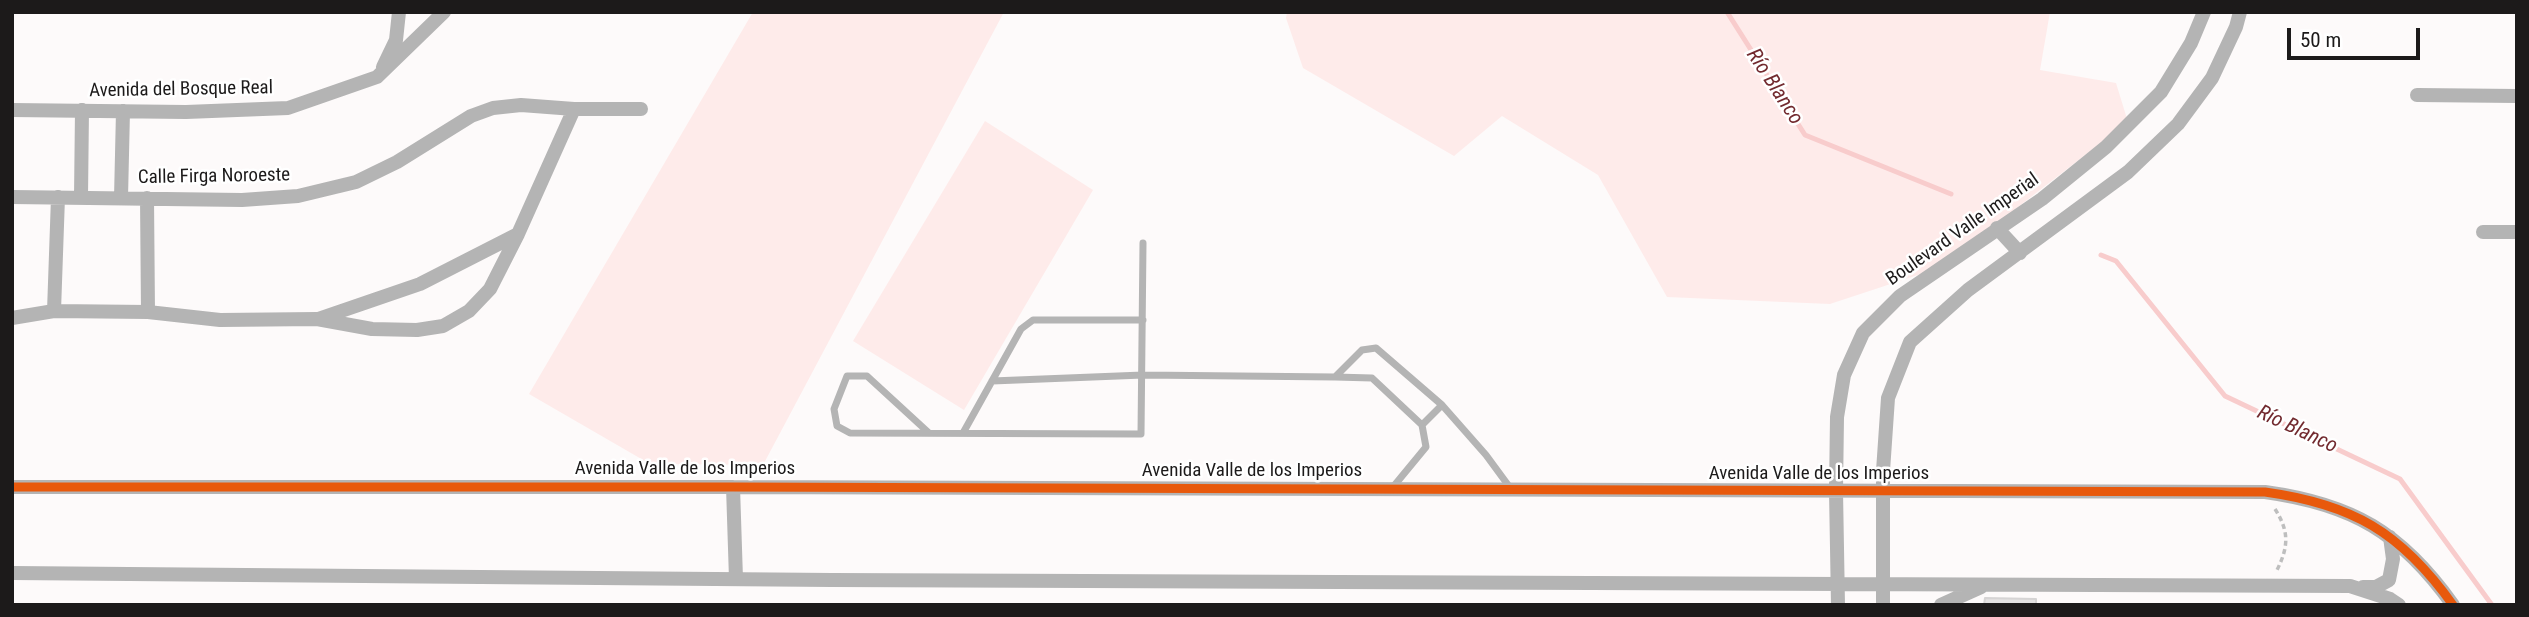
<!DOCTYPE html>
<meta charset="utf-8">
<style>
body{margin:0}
#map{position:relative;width:2529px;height:617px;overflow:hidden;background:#fdfafa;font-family:"Roboto Condensed",sans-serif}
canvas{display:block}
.frame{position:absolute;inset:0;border:14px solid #1c1a1a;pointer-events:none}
.scale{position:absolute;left:2287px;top:28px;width:133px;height:32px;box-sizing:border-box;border:4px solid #1c1a1a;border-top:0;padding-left:9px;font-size:21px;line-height:24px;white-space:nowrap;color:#1c1a1a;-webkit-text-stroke:5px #fff;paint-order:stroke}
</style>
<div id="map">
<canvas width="2529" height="617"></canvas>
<div class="frame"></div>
<div class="scale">50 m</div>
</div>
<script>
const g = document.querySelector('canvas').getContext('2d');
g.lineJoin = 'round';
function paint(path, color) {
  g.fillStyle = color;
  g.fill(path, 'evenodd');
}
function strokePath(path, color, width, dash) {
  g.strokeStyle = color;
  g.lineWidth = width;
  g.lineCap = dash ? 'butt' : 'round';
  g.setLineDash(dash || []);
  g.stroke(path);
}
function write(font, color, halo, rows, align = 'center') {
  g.font = font + ' "Roboto Condensed",sans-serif';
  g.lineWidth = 5;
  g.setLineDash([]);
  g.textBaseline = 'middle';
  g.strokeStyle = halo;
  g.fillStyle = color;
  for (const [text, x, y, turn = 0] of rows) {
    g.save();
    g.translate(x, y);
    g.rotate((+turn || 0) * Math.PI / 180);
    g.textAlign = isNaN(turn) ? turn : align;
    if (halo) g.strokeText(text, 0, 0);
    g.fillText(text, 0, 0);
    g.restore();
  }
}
paint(new Path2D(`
 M 753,12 L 1004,12 L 763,465 L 650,464 L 529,394 Z
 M 1287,12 L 2050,12 L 2040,70 L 2116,83 L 2128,122 L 1939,268 L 1830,304 L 1667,297 L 1598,175 L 1502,116 L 1454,156 L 1303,68 L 1286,18 Z
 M 985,121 L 1093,190 L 964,410 L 853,341 Z`), '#feebea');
strokePath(new Path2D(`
 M 1727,12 L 1805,135 L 1951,194
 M 2101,255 L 2116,261 L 2225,396 L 2400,479 L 2492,605`), '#f8cccc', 5);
const building = new Path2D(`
 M 1985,598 L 2036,599 L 2036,605 L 1984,605 Z`);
paint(building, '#e4e2e2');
strokePath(building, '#d6d4d4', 2);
strokePath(new Path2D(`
 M 2275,509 C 2289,531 2289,546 2277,570`), '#bebebe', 3.5, [5, 3.5]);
strokePath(new Path2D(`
 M 992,381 L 1143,375 L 1335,377
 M 1422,425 L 1442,405
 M 929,433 L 867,376 L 847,376 L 834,409 L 837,426 L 850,433 L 1141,434 L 1143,243
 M 963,433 L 1021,329 L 1033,320 L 1143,320
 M 1393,487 L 1426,447 L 1422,425 L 1372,378 L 1335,377 L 1362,350 L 1376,348 L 1442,405 L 1486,455 L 1511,489`), '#b4b4b4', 7);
strokePath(new Path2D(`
 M 383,67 L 396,40 L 399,12
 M 2417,95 L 2517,96
 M 12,110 L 186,112 L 288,108 L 377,77 L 444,12
 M 12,197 L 242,200 L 298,196 L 356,182 L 397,162 L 471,116 L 493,108 L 521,105 L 574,109 L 641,109
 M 81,197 L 82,110
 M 121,198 L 123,111
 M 147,198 L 148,312
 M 1997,228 L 2020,253
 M 2483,232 L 2517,232
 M 54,311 L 58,197
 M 12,318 L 54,311 L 148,312 L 220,320 L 317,319 L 372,329 L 417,330 L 443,326 L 469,311 L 490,289 L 518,234 L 574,109
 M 318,319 L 420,284 L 518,234
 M 12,487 L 733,487 L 2265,492 C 2352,504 2401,532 2453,605
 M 733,487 L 736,579
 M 12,573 L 832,580 L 2350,586 L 2390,599 L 2399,605
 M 2363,587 L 2376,587 L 2389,580 L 2393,559 L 2390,537
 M 1838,605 L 1836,491 L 1837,417 L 1844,375 L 1863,333 L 1900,296 L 2042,199 L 2106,147 L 2161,92 L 2191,43 L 2204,12
 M 1883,605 L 1883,471 L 1888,398 L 1910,342 L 1968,290 L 2128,172 L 2178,124 L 2212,78 L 2236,27 L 2240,12
 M 1941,605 L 1981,587`), '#b4b4b4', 14);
strokePath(new Path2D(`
 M 12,487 L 733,487 L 2265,492 C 2352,504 2401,532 2453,605`), '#e8590c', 9);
write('19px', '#1c1a1a', '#fff', [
 ["Avenida del Bosque Real",181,90,-1],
 ["Calle Firga Noroeste",214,177,-1],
 ["Boulevard Valle Imperial",1963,230,-35],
 ["Avenida Valle de los Imperios",685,469],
 ["Avenida Valle de los Imperios",1252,471],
 ["Avenida Valle de los Imperios",1819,474]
]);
write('italic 21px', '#722a2f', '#fff', [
 ["Río Blanco",1774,87,57],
 ["Río Blanco",2297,430,25]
]);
</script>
